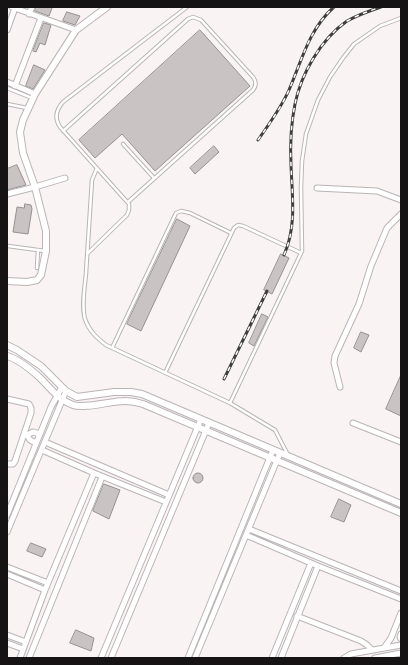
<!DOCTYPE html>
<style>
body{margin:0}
#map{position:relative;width:408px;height:665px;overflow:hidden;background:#f9f3f4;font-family:Karla,sans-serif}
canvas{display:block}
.frame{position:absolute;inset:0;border:8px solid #151313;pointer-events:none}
</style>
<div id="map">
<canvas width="408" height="665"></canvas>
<div class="frame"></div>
</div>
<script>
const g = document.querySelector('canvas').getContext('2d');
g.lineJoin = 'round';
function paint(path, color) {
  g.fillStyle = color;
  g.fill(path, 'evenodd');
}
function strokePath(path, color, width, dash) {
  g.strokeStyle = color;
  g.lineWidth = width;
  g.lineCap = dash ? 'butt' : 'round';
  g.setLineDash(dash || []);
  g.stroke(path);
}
const building = new Path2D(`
 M 36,7 L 50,7 L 52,8 L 49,16 L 35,11 Z
 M 67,12 L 80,16 L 75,25 L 63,21 Z
 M 44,23 L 51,25 L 45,45 L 40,43 L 36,52 L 33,51 Z
 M 200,30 L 250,86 L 155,171 L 122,134 L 95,158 L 79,140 Z
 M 34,65 L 45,70 L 33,89 L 26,86 Z
 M 214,146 L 219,152 L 195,174 L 190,168 Z
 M 17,165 L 26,185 L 7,190 L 7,169 Z
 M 25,204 L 31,205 L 32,209 L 28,234 L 13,232 L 17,207 L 24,208 Z
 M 177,219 L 190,226 L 141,331 L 127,324 Z
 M 281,254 L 289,258 L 272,294 L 264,290 Z
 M 262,314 L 268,317 L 254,346 L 249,343 Z
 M 361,332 L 369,335 L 361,352 L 354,348 Z
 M 401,375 L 401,416 L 386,409 Z
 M193 478a5 5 0 1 1 10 0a5 5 0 1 1-10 0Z
 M 104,484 L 120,490 L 109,519 L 93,511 Z
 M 339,499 L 351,505 L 344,522 L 331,517 Z
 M 31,543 L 46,549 L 42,557 L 27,551 Z
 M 76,630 L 94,638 L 91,651 L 70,643 Z`);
paint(building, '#c9c3c4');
strokePath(building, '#969091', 1);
const service = new Path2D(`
 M 7,88 L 32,98
 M 7,104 L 27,108
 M 63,131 L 188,19 L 193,17 L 201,20 L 253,77 C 256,81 257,85 253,90 L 128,202
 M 123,144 L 154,178
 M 97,168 L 92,180 C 90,211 88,242 86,273 C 85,287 81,305 85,319 C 89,331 97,338 106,345 L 230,403 L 275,430 L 288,455
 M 8,246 L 45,251
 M 88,253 L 127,215 L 129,210 L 129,204 L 60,127 C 54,118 56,110 63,102 L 187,7
 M 37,268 L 38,250
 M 112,348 L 176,213 L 181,211 L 190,213 L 231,233
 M 165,373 L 234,228 L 238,225 L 243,226 L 301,253
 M 230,403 L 302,251 L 301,187 L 302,161 L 306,134 L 318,100 L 330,77 L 343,58 L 354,44 L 380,26 L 401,18`);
const minor = new Path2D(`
 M 12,7 L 76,30
 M 29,14 L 32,7
 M 7,30 L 15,8
 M 7,82 L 35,94
 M 15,86 L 41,18
 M 317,188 L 377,191 L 401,200
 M 7,194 L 35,187 L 65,178
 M 340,387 L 334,363 L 335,356 L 359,304 L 371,266 L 387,228 L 401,214
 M 7,399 L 29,404 L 31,408 L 31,413 L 15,461 L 13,464 L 7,464
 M 353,423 L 401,442
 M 45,442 L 169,495
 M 36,443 L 30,440 L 27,435 L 33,432 L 40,434
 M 42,450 L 94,473 L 166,502
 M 7,515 L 51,407 L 62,387
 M 249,529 L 401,591
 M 7,532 L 66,391
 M 246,535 L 318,566 L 401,599
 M 7,567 L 48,583
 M 7,574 L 45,590
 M 297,616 L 361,641 L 367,645 L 372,650
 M 401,634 L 400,637 L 401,639
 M 7,635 L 26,642
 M 7,643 L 23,649
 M 384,648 L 391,638 L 401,613
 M 20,658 L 45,590 L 94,473
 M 29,658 L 102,477
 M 101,658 L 201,419
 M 111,658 L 209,423
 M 188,658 L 273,450
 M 195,658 L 280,453
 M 272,658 L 311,563
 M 281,658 L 318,566
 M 344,658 L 351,654 L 401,645
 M 375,658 L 401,653`);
const tertiary = new Path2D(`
 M 7,281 L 27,282 L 37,280 L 41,275 L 46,251 L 46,231 L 35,187 L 23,153 L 20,132 L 23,120 L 35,94 L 76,30 L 107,7
 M 7,345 L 17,350 L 41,366 L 66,391 L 77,397 L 114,392 L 131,392 L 142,394 L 401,504
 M 7,356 C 18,359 29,368 38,376 C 49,386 58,400 73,405 C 84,409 111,401 125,401 C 131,401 137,402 143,404 L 401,513`);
strokePath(service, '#bab4b5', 4.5);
strokePath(minor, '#bab4b5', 7);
strokePath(tertiary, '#bab4b5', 8);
strokePath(service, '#fff', 2.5);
strokePath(minor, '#fff', 5);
strokePath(tertiary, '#fff', 6);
const rail = new Path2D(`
 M 258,140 C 269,124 281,108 289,90 C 302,60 309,29 334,7
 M 284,255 C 297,226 292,195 291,165 C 290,145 291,124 295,104 C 301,74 321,39 347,21 C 358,15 369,11 381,7
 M 224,379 L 267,291`);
strokePath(rail, '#403d3d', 3);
strokePath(rail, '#fff', 1.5, [4.5]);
</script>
